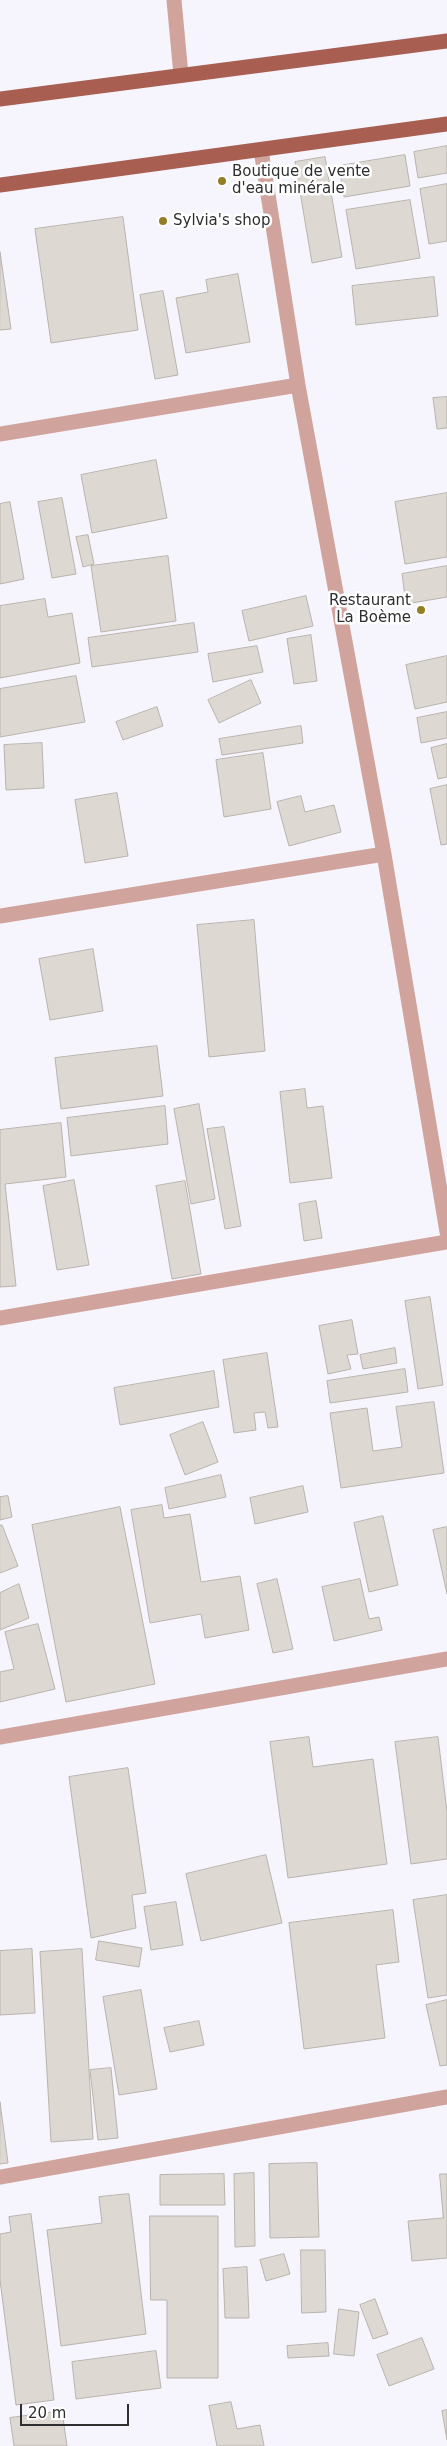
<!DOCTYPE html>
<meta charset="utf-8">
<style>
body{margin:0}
#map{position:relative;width:447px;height:2446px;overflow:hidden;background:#f6f5fd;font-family:"DejaVu Sans",sans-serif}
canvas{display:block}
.scale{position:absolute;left:20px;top:2404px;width:109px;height:22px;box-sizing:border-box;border:2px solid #2f2f32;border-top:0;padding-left:6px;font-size:15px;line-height:18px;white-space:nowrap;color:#2f2f32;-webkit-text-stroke:4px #fff;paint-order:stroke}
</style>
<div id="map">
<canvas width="447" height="2446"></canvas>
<div class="scale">20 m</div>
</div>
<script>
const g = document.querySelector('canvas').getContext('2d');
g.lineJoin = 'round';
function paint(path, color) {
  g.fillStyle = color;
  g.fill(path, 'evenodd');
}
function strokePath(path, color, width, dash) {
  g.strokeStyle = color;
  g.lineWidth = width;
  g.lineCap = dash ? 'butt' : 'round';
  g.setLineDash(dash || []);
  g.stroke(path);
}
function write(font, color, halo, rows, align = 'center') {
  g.font = font + ' "DejaVu Sans",sans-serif';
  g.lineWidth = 5;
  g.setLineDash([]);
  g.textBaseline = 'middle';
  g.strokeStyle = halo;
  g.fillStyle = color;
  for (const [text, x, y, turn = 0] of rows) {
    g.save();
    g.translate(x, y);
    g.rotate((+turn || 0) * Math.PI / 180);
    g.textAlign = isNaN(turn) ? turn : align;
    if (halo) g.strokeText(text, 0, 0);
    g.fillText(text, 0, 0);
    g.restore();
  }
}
const building = new Path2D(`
 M 447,146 L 447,173 L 418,178 L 414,152 Z
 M 405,155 L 410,186 L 344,197 L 339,166 Z
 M 325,157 L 342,257 L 312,263 L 295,162 Z
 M 447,184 L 447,241 L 429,244 L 420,189 Z
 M 410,200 L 420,258 L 356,269 L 346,210 Z
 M 123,217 L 138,330 L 51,343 L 35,229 Z
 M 0,252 L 11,329 L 0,330 Z
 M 238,274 L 250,342 L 186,353 L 176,298 L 208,292 L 206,280 Z
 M 434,277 L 438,316 L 356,325 L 352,286 Z
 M 163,291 L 178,375 L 155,379 L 140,295 Z
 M 447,397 L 447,428 L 437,429 L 433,398 Z
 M 156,460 L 167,518 L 92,533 L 81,475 Z
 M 447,493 L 447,557 L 405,564 L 395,502 Z
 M 62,498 L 76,574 L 52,578 L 38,502 Z
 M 10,502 L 24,579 L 0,584 L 0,504 Z
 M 88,535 L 94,564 L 83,567 L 76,537 Z
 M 168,556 L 176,621 L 101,632 L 91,566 Z
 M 447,566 L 447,597 L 406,604 L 402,574 Z
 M 306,596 L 313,626 L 249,641 L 242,611 Z
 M 45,599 L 48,617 L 72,613 L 80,663 L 0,678 L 0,606 Z
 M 194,623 L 198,652 L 92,667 L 88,638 Z
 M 311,635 L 317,681 L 294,684 L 287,639 Z
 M 257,646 L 263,672 L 213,682 L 208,654 Z
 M 447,656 L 447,702 L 415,709 L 406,665 Z
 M 76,676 L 85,722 L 0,737 L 0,689 Z
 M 251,680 L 261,703 L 219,723 L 208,700 Z
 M 157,707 L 163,726 L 123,740 L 116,722 Z
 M 447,712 L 447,738 L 421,743 L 417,718 Z
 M 301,726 L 303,743 L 222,755 L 219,739 Z
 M 42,743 L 44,788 L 6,790 L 4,745 Z
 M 447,744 L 447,777 L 438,779 L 431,748 Z
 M 263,753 L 271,809 L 224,817 L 216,760 Z
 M 447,785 L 447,844 L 441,845 L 430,789 Z
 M 117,793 L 128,856 L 85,863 L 75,800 Z
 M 301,796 L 305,812 L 334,805 L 341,832 L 289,846 L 277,802 Z
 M 254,920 L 265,1051 L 209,1057 L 197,925 Z
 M 93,949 L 103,1011 L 50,1020 L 39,959 Z
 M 157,1046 L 163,1096 L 61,1109 L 55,1058 Z
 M 305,1089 L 307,1108 L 323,1106 L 332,1178 L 290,1183 L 280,1092 Z
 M 199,1104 L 215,1199 L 191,1204 L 174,1109 Z
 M 165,1106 L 168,1144 L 71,1156 L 67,1118 Z
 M 61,1123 L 66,1177 L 5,1184 L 16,1286 L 0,1287 L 0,1130 Z
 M 224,1127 L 241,1226 L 225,1229 L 207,1129 Z
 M 74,1180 L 89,1265 L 57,1270 L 43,1186 Z
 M 185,1181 L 201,1274 L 172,1279 L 156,1186 Z
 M 316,1201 L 322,1238 L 304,1241 L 299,1204 Z
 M 430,1297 L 443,1385 L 418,1389 L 405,1301 Z
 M 352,1320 L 358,1354 L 347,1355 L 351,1369 L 328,1374 L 319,1326 Z
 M 395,1348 L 397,1363 L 363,1369 L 360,1355 Z
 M 267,1353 L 278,1427 L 268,1428 L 265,1412 L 254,1413 L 256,1430 L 234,1433 L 223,1360 Z
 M 405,1369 L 408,1392 L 330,1403 L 327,1381 Z
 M 214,1371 L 219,1407 L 120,1425 L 114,1388 Z
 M 434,1402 L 444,1473 L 341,1488 L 330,1413 L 367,1408 L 373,1451 L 402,1447 L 396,1407 Z
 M 203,1422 L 218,1462 L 185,1475 L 170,1435 Z
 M 221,1475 L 226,1497 L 169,1509 L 165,1488 Z
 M 303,1486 L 308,1512 L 255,1524 L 250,1498 Z
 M 8,1496 L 12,1517 L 0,1520 L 0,1497 Z
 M 162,1505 L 164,1518 L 190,1514 L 201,1582 L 240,1576 L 249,1630 L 205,1638 L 201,1614 L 150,1623 L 131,1510 Z
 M 120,1507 L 155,1684 L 66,1702 L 32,1525 Z
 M 383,1516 L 398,1585 L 369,1592 L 354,1523 Z
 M 0,1525 L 2,1525 L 18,1566 L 0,1573 Z
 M 447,1527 L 447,1594 L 433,1530 Z
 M 277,1579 L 293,1649 L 273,1653 L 257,1584 Z
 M 360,1579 L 369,1619 L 379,1617 L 382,1630 L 334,1641 L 322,1587 Z
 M 19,1584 L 29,1618 L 0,1630 L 0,1593 Z
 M 38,1624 L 55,1689 L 0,1702 L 0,1672 L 14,1669 L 5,1632 Z
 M 309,1737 L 313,1767 L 373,1759 L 387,1864 L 288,1878 L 270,1742 Z
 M 438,1737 L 447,1812 L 447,1859 L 411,1864 L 395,1742 Z
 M 128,1768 L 146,1893 L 132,1895 L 136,1928 L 91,1938 L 69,1777 Z
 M 266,1855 L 282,1923 L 201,1941 L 186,1874 Z
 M 447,1895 L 447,1995 L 428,1998 L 413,1900 Z
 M 176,1902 L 183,1945 L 151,1950 L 144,1907 Z
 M 393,1910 L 399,1962 L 376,1965 L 385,2038 L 304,2049 L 289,1923 Z
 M 99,1941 L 142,1948 L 139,1967 L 96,1960 Z
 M 32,1949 L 35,2013 L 0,2015 L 0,1951 Z
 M 82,1949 L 93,2139 L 51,2142 L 40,1952 Z
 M 141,1990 L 157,2089 L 119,2095 L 103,1997 Z
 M 447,2000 L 447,2065 L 440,2066 L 426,2005 Z
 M 199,2021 L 204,2045 L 170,2052 L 164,2028 Z
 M 111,2068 L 118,2138 L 98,2140 L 90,2070 Z
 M 0,2102 L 8,2163 L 0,2164 Z
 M 317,2163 L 319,2237 L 270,2238 L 269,2164 Z
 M 254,2173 L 255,2246 L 235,2247 L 234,2174 Z
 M 224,2174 L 225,2205 L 160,2205 L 160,2175 Z
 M 440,2174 L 447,2174 L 447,2258 L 412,2261 L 408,2221 L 443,2218 Z
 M 129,2194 L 146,2334 L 61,2346 L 47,2230 L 102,2223 L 99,2197 Z
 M 31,2214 L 54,2400 L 16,2405 L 0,2280 L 0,2234 L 11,2232 L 9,2217 Z
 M 150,2216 L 218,2216 L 218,2378 L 167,2378 L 167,2300 L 151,2300 Z
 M 301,2250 L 325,2250 L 326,2312 L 302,2313 Z
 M 284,2254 L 290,2274 L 266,2281 L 260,2260 Z
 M 247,2267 L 249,2318 L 225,2318 L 223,2269 Z
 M 375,2299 L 388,2334 L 373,2339 L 360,2305 Z
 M 339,2309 L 359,2312 L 354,2356 L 334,2354 Z
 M 422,2338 L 434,2369 L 389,2386 L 377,2355 Z
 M 328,2343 L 329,2356 L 288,2358 L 287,2346 Z
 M 156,2351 L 161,2388 L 76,2399 L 72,2362 Z
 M 231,2402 L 237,2429 L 260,2425 L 264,2446 L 217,2446 L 209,2406 Z
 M 447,2410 L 447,2440 L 442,2411 Z
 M 62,2411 L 67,2446 L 14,2446 L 10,2418 Z`);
paint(building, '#ded8d2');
strokePath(building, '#b9b3ad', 1);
strokePath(new Path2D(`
 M 174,0 L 181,75
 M 261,150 L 298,385 L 384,854 L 447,1232
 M 0,434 L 298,385
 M 0,916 L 384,854
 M 0,1318 L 447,1242
 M 0,1737 L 447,1659
 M 0,2177 L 447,2097`), '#d0a49c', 15);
strokePath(new Path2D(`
 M 0,99 L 447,41
 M 0,185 L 447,124`), '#a85e51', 15);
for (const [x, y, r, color] of [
 [222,181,5,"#947e25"],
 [163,221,5,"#947e25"],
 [421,610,5,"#947e25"]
]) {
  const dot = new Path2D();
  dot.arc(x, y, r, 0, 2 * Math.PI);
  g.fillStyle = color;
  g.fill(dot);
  strokePath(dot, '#fff', 2);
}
write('15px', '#2f2f32', '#fff', [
 ["Boutique de vente",232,172],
 ["d'eau minérale",232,189],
 ["Sylvia's shop",173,221],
 ["Restaurant",411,601,"right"],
 ["La Boème",411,618,"right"]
], 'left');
</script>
